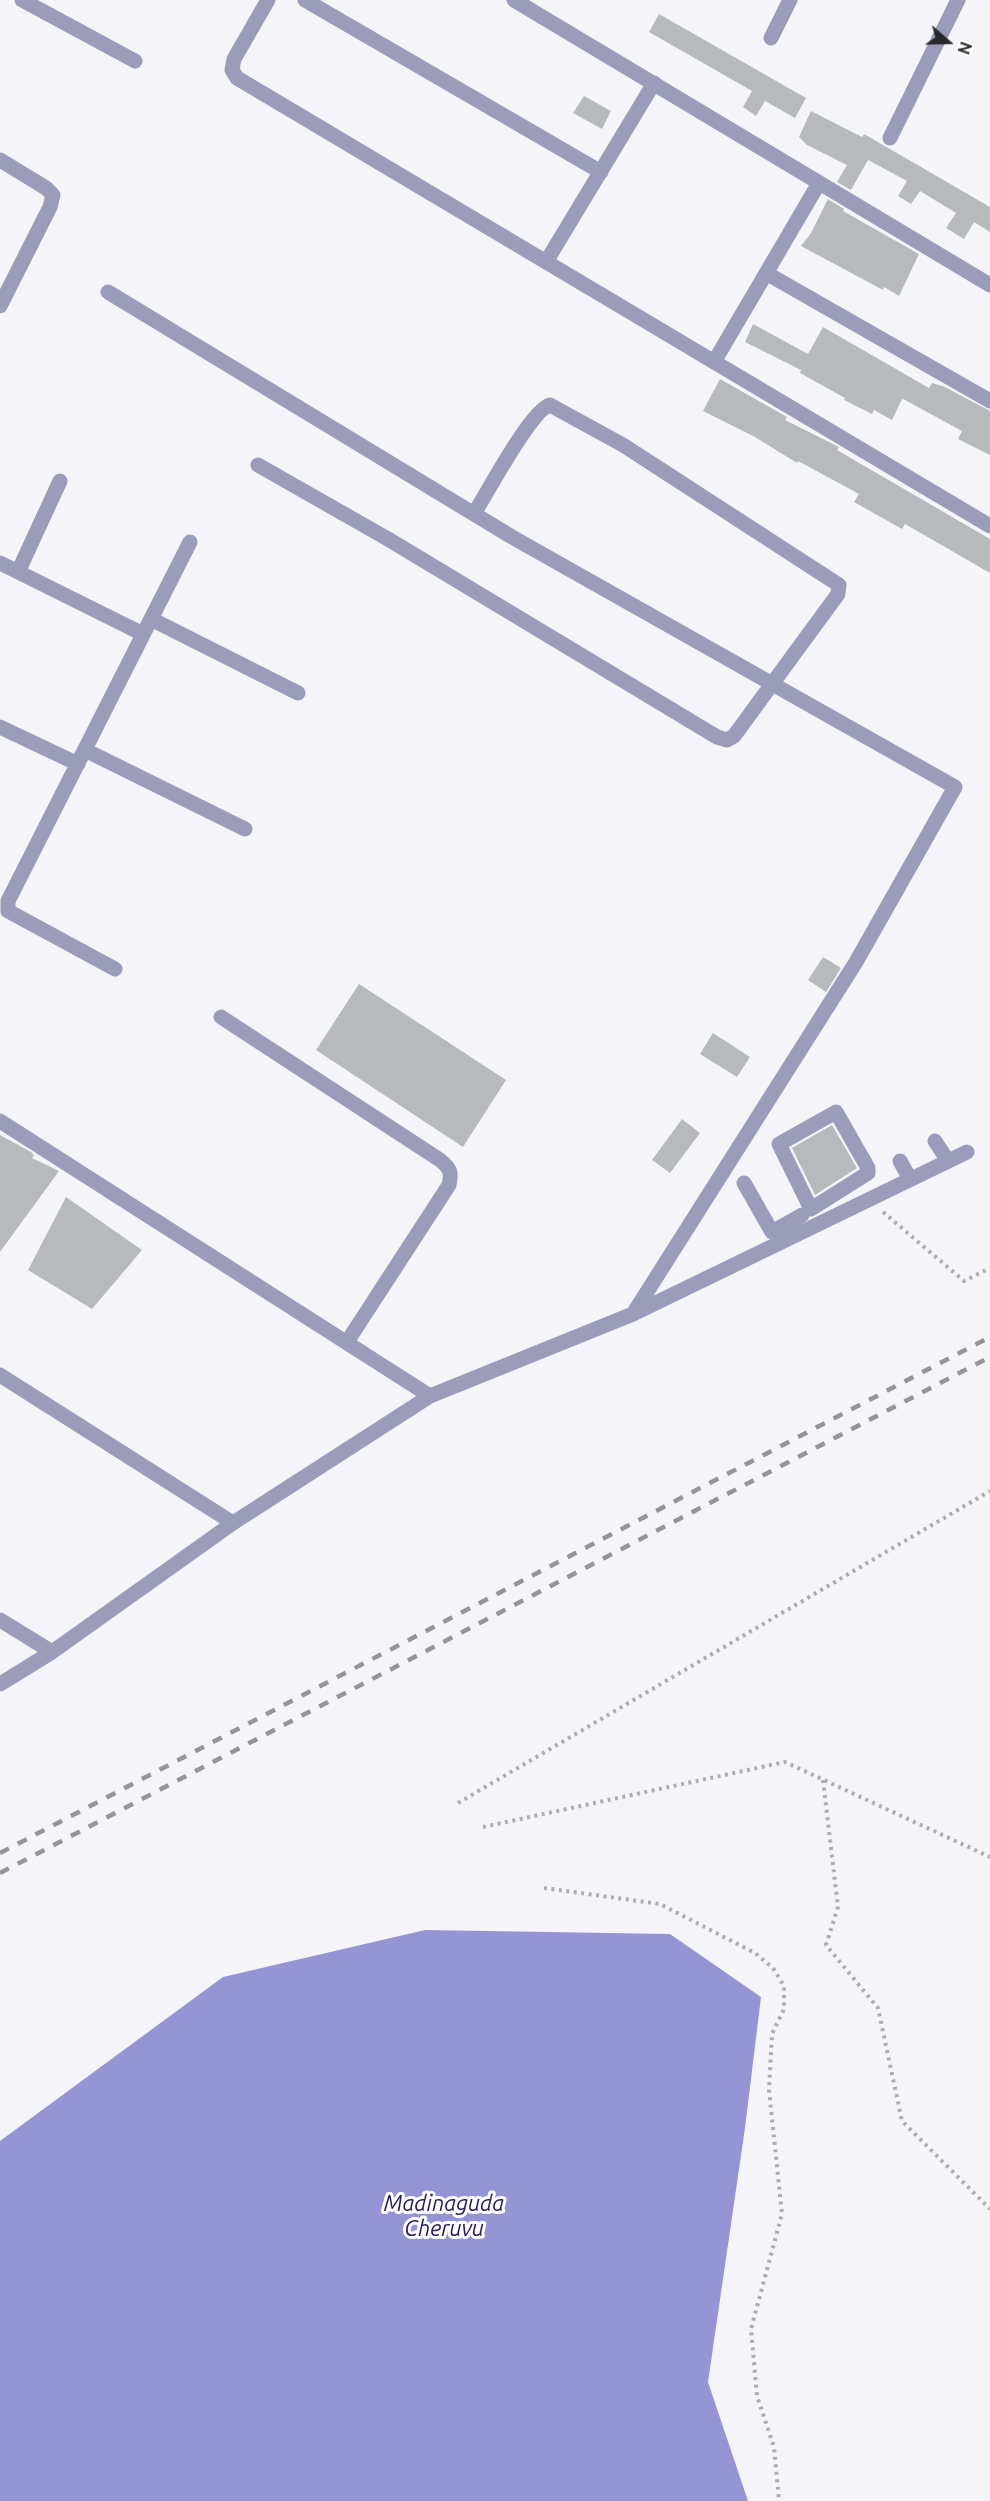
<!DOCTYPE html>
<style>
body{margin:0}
#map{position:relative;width:990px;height:2501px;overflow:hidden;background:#f5f5f9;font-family:Ubuntu,sans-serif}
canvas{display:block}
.north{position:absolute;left:918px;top:12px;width:60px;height:60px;-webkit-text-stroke:4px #fff;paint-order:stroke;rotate:110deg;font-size:16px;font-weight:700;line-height:24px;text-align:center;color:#29292a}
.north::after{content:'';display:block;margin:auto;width:21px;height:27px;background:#29292a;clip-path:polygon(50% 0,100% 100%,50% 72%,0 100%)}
</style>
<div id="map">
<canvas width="990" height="2501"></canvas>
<div class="north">N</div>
</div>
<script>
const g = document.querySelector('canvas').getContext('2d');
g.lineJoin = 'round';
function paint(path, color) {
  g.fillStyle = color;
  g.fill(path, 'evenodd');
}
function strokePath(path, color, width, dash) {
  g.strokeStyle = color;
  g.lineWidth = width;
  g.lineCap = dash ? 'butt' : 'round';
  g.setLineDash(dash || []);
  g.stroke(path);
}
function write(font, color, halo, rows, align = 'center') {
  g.font = font + ' Ubuntu,sans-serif';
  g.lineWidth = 6;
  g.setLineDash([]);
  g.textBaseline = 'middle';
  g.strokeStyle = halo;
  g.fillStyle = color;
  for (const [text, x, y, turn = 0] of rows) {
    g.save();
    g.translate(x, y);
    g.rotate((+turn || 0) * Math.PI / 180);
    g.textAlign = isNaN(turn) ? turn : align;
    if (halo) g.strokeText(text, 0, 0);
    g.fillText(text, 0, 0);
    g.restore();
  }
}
paint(new Path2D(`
 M 425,1930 L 670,1934 L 761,1997 L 745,2128 L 708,2382 L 748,2501 L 0,2501 L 0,2141 L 223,1977 Z`), '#9595d5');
paint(new Path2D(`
 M 659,14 L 806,98 L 795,118 L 765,101 L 756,116 L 743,107 L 752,91 L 649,32 Z
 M 584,96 L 611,111 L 602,129 L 573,113 Z
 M 811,111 L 862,137 L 864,134 L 990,207 L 990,232 L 974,222 L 964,239 L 946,228 L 956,213 L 920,191 L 911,204 L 898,196 L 907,181 L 868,160 L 851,190 L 837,182 L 847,165 L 807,145 L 799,137 Z
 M 828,199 L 844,209 L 843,211 L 919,254 L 899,296 L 884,287 L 883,290 L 801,246 L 811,233 Z
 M 753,324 L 808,354 L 823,327 L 929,388 L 932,383 L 945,387 L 990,411 L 990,455 L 958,439 L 962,431 L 905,400 L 902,399 L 892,420 L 874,410 L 872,414 L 844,400 L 845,398 L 800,373 L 801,370 L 745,342 Z
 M 720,379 L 787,417 L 785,420 L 839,447 L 837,450 L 990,539 L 990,573 L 905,524 L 902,529 L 854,502 L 859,494 L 798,461 L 797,463 L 755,437 L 703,411 Z
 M 823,957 L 841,968 L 826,992 L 808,980 Z
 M 359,984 L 506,1080 L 463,1147 L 316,1050 Z
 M 713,1033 L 750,1057 L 737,1077 L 700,1054 Z
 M 682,1119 L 700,1133 L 670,1173 L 652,1160 Z
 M 832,1125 L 857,1168 L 815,1195 L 792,1148 Z
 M 0,1135 L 31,1152 L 34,1155 L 32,1158 L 59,1171 L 0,1252 Z
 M 66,1197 L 142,1250 L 92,1309 L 28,1270 Z`), '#b8b9bd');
strokePath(new Path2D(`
 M 883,1212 L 964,1281 L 990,1268
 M 823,1780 L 838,1907 L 826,1945 L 878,2008 L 902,2121 L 990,2209
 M 458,1803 L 990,1491
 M 483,1827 L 785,1762 L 990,1857
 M 544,1888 L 660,1904 L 755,1953 L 773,1968 L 784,1986 L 784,2009 L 772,2034 L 769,2090 L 782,2214 L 751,2329 L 757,2396 L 774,2447 L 779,2501`), '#adadb0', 4, [3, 4.5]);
strokePath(new Path2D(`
 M 22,0 L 135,61
 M 268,0 L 234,59 L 232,70 L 237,78 L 990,526
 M 305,0 L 601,172
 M 514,0 L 990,285
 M 771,38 L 790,0
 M 890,138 L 958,0
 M 0,160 L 46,188 L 53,195 L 50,207 L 0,306
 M 546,262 L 654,83
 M 766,273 L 990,401
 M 108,292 L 512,537 L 955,787 L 856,962 L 633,1314
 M 714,362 L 819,183
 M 258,465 L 388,539 L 717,737 L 727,740 L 734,736 L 838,594 L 839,585 L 623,445 L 550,405 C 531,410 487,493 474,514
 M 0,563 L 143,634
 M 18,572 L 60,481
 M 151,619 L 298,693
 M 0,727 L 78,764
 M 85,750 L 245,829
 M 115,969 L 8,911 L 8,901 L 190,542
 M 221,1017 L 440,1160 C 450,1168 452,1172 449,1185 L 347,1342
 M 836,1112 L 868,1168 L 868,1173 L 811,1209 L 779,1144 Z
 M 0,1121 L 430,1396
 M 935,1141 L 948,1161
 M 900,1161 L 910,1179
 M 744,1183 L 772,1232 L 802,1215
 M 0,1375 L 233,1523
 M 0,1620 L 52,1652
 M 0,1684 L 52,1652 L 233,1523 L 430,1396 L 633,1314 L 967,1152`), '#9b9cb9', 15);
strokePath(new Path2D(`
 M 0,1853 L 990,1337
 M 0,1873 L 990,1357`), '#959598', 4.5, [10, 10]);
write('italic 22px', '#261863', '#fff', [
 ["Madinaguda",444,2204],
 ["Cheruvu",444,2229]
]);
</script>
